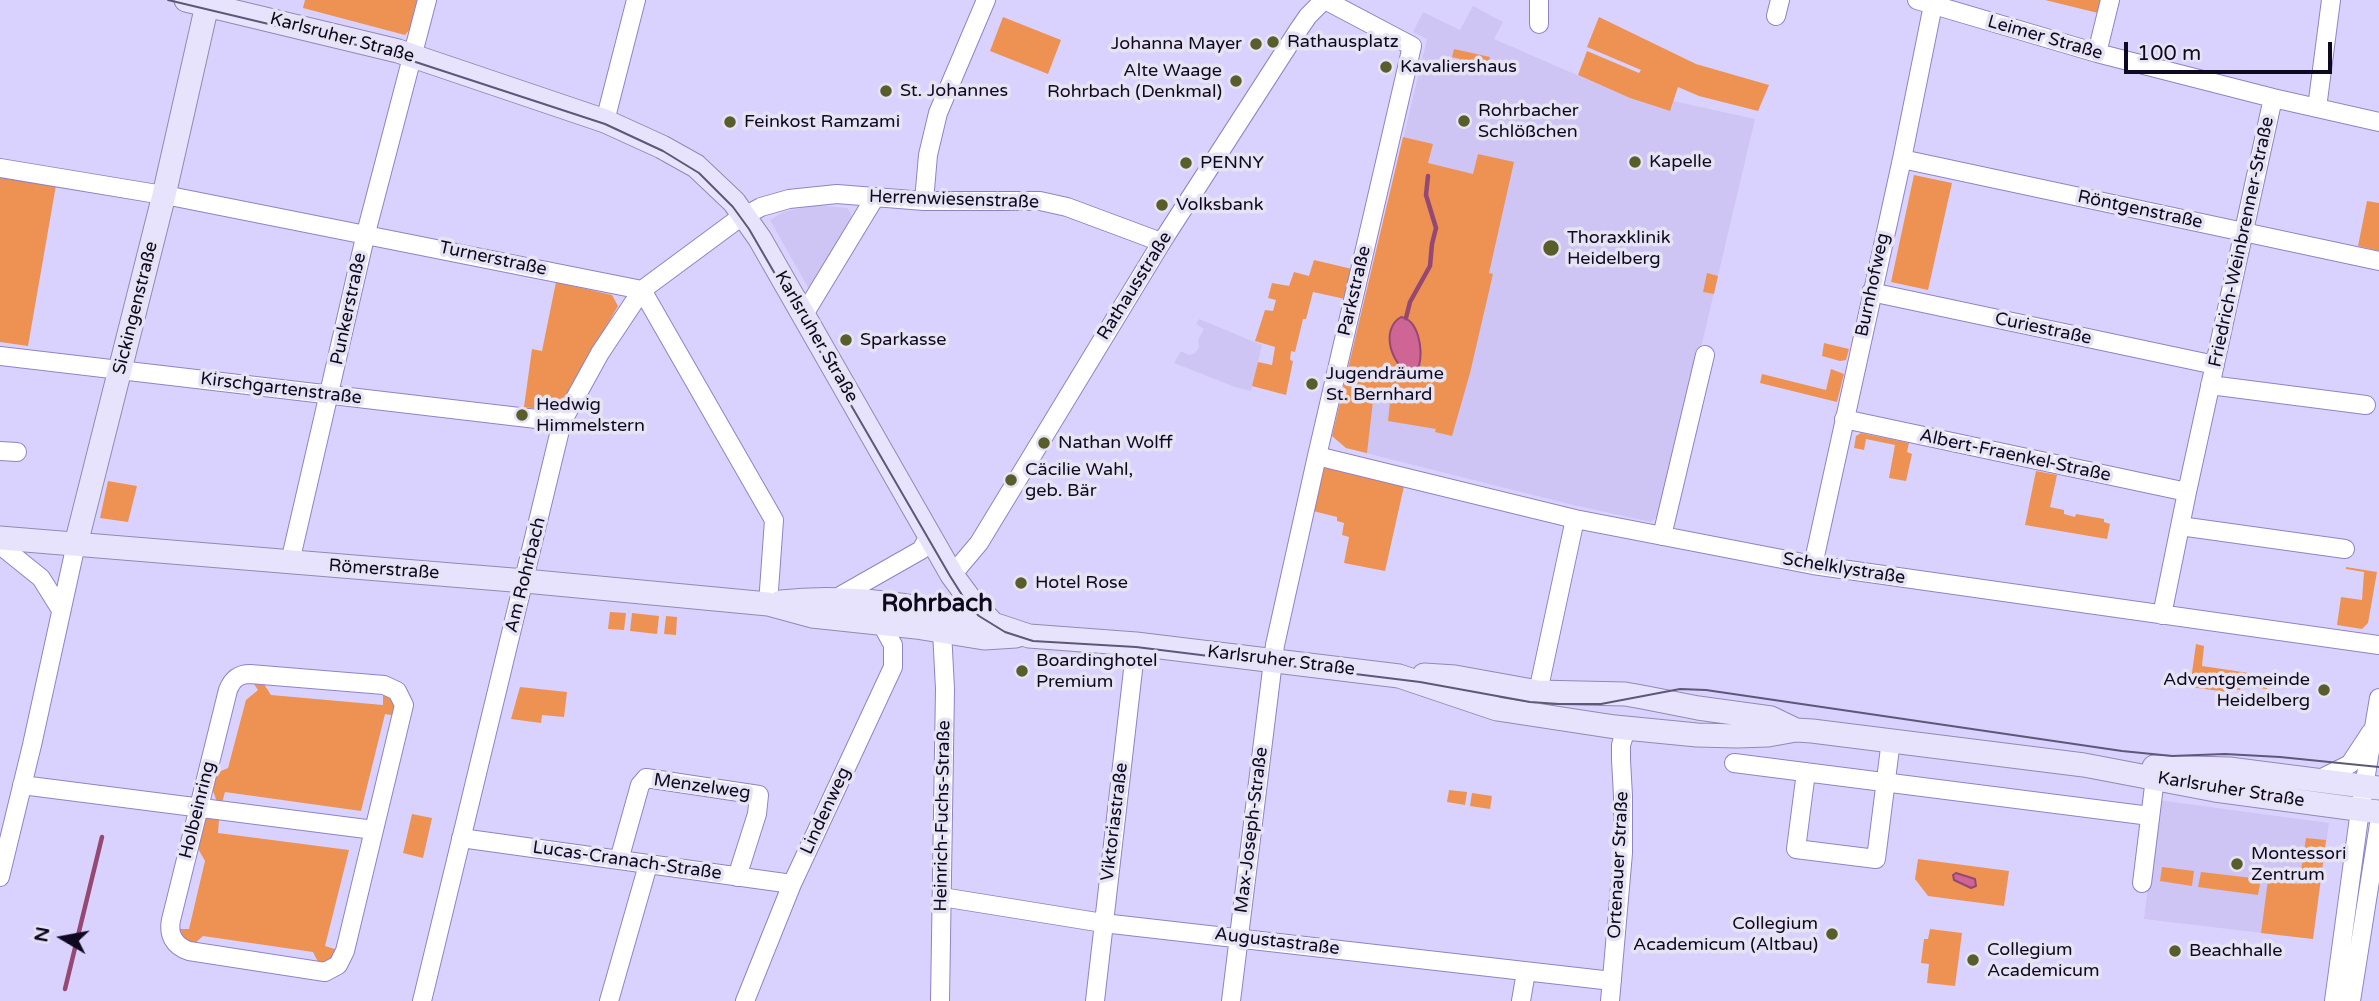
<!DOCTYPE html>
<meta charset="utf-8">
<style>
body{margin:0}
#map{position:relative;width:2379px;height:1001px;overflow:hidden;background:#dad2fe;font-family:"Varela Round",sans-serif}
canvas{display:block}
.north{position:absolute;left:28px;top:903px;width:70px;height:70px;-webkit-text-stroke:5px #e6e4f3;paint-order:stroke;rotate:280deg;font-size:19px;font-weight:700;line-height:28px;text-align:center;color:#0f0821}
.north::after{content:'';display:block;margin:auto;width:24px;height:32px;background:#0f0821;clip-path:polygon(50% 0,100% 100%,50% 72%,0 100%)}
.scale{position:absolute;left:2124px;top:42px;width:208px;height:32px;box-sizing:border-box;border:4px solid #0f0821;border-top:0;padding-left:9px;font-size:21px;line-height:24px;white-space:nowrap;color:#0f0821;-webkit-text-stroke:5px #e6e4f3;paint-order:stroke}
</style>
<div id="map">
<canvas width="2379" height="1001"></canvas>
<div class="north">N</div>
<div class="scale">100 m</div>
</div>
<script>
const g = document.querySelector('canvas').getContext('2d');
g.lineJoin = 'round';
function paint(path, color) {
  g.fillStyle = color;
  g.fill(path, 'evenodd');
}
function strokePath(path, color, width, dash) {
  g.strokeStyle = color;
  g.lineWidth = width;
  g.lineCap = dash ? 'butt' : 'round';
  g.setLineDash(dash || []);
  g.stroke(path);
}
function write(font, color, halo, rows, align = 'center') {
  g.font = font + ' "Varela Round",sans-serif';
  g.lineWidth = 7;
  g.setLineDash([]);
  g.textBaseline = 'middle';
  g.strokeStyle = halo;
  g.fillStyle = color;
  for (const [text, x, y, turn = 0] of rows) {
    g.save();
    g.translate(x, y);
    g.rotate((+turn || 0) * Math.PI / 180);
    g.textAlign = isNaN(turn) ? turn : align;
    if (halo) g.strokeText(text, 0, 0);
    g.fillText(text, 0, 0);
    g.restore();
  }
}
paint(new Path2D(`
 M 1473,6 L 1503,22 L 1494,39 L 1630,98 L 1669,111 L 1673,101 L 1755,119 L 1662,513 L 1651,522 L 1573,505 L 1346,448 L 1332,436 L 1427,39 L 1413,32 L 1423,12 L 1460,30 Z
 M 817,205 L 847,208 L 851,213 L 851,219 L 849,226 L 810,291 L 770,220 L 783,212 Z
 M 1199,319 L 1262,345 L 1251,391 L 1235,387 L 1174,363 L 1181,351 L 1189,355 L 1195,353 L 1199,347 L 1198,340 L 1204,329 L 1196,324 Z
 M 2158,800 L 2329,823 L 2313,939 L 2144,919 Z`), '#cec5f5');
paint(new Path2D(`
 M 305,0 L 417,0 L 410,29 L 405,35 L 303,8 Z
 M 2045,0 L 2105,0 L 2102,14 Z
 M 1003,17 L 1061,40 L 1048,74 L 990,51 Z
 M 1599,17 L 1696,64 L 1769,85 L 1758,111 L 1699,96 L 1678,87 L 1670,111 L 1630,98 L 1578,75 L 1587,51 L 1639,73 L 1641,70 L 1587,47 Z
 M 1454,49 L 1490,57 L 1488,66 L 1452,57 Z
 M 1403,137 L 1433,144 L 1428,163 L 1473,174 L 1478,154 L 1514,162 L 1489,273 L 1493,274 L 1470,373 L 1452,436 L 1435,432 L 1436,429 L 1388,421 L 1390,402 L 1373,401 L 1367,453 L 1346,448 L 1332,436 Z
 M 1914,175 L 1952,183 L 1928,290 L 1891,282 Z
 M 0,178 L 56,185 L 28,346 L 0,342 Z
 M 2367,201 L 2379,203 L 2379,251 L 2358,246 Z
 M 1314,260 L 1352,269 L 1345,299 L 1313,292 L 1306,319 L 1303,319 L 1295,352 L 1291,351 L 1290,360 L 1293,361 L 1286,395 L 1252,386 L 1258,362 L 1272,365 L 1275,347 L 1255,341 L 1265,310 L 1273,311 L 1276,300 L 1268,298 L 1272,283 L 1289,286 L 1294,272 L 1309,276 Z
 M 1707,273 L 1718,276 L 1714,294 L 1703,292 Z
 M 556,282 L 612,295 L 618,306 L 557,412 L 524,407 L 532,349 L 542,351 Z
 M 1824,343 L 1849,349 L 1846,360 L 1840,361 L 1822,356 Z
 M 1831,369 L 1844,374 L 1837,402 L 1760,383 L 1762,374 L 1826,390 Z
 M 1861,433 L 1909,443 L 1907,452 L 1912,454 L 1906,481 L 1889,478 L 1895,445 L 1866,439 L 1864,450 L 1854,448 L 1856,436 Z
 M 1324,467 L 1404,486 L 1385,571 L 1344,563 L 1349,537 L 1342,535 L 1344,523 L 1337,521 L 1337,517 L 1313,511 Z
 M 2036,471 L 2057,475 L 2050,507 L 2064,510 L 2064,514 L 2075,517 L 2076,514 L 2104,519 L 2104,522 L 2110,524 L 2107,539 L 2025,525 Z
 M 108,481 L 137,486 L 128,522 L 100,518 Z
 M 2346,567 L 2377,572 L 2368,623 L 2362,629 L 2337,625 L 2341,597 L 2362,600 L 2364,572 L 2346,569 Z
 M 610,612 L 626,613 L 624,630 L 608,629 Z
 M 632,613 L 659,616 L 657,634 L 630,631 Z
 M 666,616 L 677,617 L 676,635 L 664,634 Z
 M 2196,644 L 2204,646 L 2202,666 L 2269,676 L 2267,689 L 2241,686 L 2240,690 L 2228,688 L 2227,692 L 2190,687 Z
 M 252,681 L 262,681 L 271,695 L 383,705 L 383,692 L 396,698 L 397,716 L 385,714 L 361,811 L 225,792 L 222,803 L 217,802 L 212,788 L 216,773 L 228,768 L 246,700 L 258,690 Z
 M 520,687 L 567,692 L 564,717 L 542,715 L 541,723 L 511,719 Z
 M 1449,790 L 1467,792 L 1465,805 L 1447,802 Z
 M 1472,793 L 1492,796 L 1490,809 L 1470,806 Z
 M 412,814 L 432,818 L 423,858 L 403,853 Z
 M 207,818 L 219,820 L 218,833 L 349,850 L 325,946 L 338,950 L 334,961 L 319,964 L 313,952 L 203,936 L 191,947 L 184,943 L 178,929 L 189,929 L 205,861 L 196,845 L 202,823 Z
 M 2306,838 L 2326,840 L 2313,939 L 2261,933 L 2268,880 L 2299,884 Z
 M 1918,859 L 2009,871 L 2004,906 L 1928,896 L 1915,879 Z
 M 2162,867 L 2194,871 L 2192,886 L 2160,881 Z
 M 2201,872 L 2261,879 L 2258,895 L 2198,887 Z
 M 1930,929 L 1962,933 L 1955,986 L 1927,983 L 1929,964 L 1921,963 L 1924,939 L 1928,939 Z`), '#ed9253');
const water = new Path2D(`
 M 1401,317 C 1419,320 1423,350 1419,366 L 1410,373 C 1391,365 1380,329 1401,317 Z
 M 1956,873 L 1975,879 L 1976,886 L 1971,888 L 1954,880 L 1953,875 Z`);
paint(water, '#ce6595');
strokePath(water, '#954972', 2);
strokePath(new Path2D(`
 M 1406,318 L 1410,302 L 1430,266 L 1432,244 L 1436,228 L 1426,195 L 1428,176
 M 65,989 L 102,837`), '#954972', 4.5);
const minor = new Path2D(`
 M 1917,0 L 2097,53 L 2273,98 L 2379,122
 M 1776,16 L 1780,0
 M 1539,24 L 1539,0
 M 2097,53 L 2110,0
 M 2317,108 L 2331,0
 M 605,121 L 636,0
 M 1902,159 L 2379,261
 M 0,168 L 175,197 L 642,290 L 774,520 L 768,604
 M 924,201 L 928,155 L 938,113 L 986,0
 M 1871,292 L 2215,365
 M 803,316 L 874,199
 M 0,356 L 562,422
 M 2210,385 L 2366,405
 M 1844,419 L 2187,492
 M 0,451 L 17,452
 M 1317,456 L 1575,519 L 1813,565 L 2379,645
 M 2180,526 L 2345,549
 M 1662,536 L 1705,355
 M 0,545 L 41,578 L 61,610
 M 290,562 L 366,233 L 427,0
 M 1813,565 L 1902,159 L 1933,5
 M 952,575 L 979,543 L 1163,240 L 1297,32 L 1308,16 L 1324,0
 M 833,600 L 921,550 L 927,540 L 928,534
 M 2162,615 L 2187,492 L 2273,98
 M 250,674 L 384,685 L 397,691 L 404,705 L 345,951 L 338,965 L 325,972 L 189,951 C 174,946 168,935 171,920 L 228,690 C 232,680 238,674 250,674 Z
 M 1538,692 L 1575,519
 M 1734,763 L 2150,816
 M 1806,772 L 1796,849 L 1876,859 L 1891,740
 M 2316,781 L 2350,764 L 2371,732
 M 22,785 L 374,830
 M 461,838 L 792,884
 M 619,860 L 640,785 L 646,778 L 759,795 L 757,814 L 737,877
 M 0,877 L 32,745 L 76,544
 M 2142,883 L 2155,778
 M 942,897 L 1103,923 L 1612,981
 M 422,1001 L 562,422 L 600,353 L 642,290 L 734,222 L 761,207 L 789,199 L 837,194 L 924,201 L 1040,201 L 1067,207 L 1161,242
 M 609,1001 L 648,865
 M 745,1001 L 792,884 L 893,667 L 893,645 L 881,623
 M 940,1001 L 945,689 L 942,631
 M 1095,1001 L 1136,644
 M 1231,1001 L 1275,645 L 1317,456 L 1412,46 L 1325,0
 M 1521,1001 L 1526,972
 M 1610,1001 L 1623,853 L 1623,796 L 1621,760 L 1621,745 L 1626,729
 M 2334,1001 L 2360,810 L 2379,698
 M 2351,1001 L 2379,824`);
const major = new Path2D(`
 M 186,0 L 398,51 L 605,121 L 662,147 L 696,166 L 734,202 L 760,239 L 952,575 L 972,602 L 993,624 L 1029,636 L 1136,644 L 1399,676 L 1497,709 L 1615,727 L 1697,735 L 1737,736 L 1768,735 L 1796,730 L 1812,731 L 2084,765 L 2215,790 L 2379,812
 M 0,538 L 525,581 L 768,604 L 812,616 L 916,627 L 984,638 L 1016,636
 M 76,544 L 164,195 L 207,5
 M 781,602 C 851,594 925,606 993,624
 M 1424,675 L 1455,677 L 1538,692 L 1625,694 L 1642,697 L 1698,708 L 1771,718 L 1796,730
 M 2154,767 L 2229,769 L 2379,788`);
strokePath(minor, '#9182c6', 20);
strokePath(major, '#928aaf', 25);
strokePath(minor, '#fff', 18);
strokePath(major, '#e8e3fd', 23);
strokePath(new Path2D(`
 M 168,0 L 382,51 L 605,124 L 663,151 L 699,173 L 733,207 L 749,229 L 950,576 L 969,606 L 979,616 L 1005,632 L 1033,641 L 1136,647 L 1420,682 L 1530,702 L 1559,704 L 1601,704 L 1680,689 L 1706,690 L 2122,751 L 2172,756 L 2225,754 L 2280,757 L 2379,767`), '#5e5777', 2);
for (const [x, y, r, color] of [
 [1273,42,7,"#595d2b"],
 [1256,44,7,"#595d2b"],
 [1386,67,7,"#595d2b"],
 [1236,81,7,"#595d2b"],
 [886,91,7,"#595d2b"],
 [1464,121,7,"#595d2b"],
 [730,122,7,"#595d2b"],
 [1635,162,7,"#595d2b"],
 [1186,163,7,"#595d2b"],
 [1162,205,7,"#595d2b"],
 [1551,248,9,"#595d2b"],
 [846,340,7,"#595d2b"],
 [1312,384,7,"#595d2b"],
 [522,415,7,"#595d2b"],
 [1044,443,7,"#595d2b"],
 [1011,480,7,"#595d2b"],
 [1021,583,7,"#595d2b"],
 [1022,671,7,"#595d2b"],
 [2324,690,7,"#595d2b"],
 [2237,864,7,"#595d2b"],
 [1832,934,7,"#595d2b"],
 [2175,951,7,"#595d2b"],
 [1973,960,7,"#595d2b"]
]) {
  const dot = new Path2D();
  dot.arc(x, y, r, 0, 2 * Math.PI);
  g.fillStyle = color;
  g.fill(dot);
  strokePath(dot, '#e6e4f3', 2.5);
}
write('18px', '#0f0821', '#e6e4f3', [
 ["Karlsruher Straße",342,38,15],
 ["Leimer Straße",2045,38,16],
 ["Herrenwiesenstraße",954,200,2],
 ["Röntgenstraße",2140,210,12],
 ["Friedrich-Weinbrenner-Straße",2242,242,-78],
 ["Turnerstraße",493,259,12],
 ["Burnhofweg",1873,285,-78],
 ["Rathausstraße",1135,286,-58],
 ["Parkstraße",1355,291,-77],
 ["Sickingenstraße",136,308,-76],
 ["Punkerstraße",349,309,-78],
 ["Curiestraße",2043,329,12],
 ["Karlsruher Straße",816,337,60],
 ["Kirschgartenstraße",281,389,7],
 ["Albert-Fraenkel-Straße",2015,456,12],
 ["Schelklystraße",1844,569,9],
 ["Römerstraße",384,570,4],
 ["Am Rohrbach",526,575,-76],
 ["Karlsruher Straße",1281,661,7],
 ["Menzelweg",702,787,8],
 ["Karlsruher Straße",2231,790,9],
 ["Holbeinring",198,810,-76],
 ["Lindenweg",826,811,-65],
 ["Heinrich-Fuchs-Straße",943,816,-89],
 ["Viktoriastraße",1115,822,-83],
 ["Max-Joseph-Straße",1252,830,-83],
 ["Lucas-Cranach-Straße",627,861,8],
 ["Ortenauer Straße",1619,865,-87],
 ["Augustastraße",1277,942,7]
]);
write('18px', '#0f0821', '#e6e4f3', [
 ["Rathausplatz",1287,42],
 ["Johanna Mayer",1242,44,"right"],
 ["Kavaliershaus",1400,67],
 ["Alte Waage",1222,71,"right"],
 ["Rohrbach (Denkmal)",1222,92,"right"],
 ["St. Johannes",900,91],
 ["Rohrbacher",1478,111],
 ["Schlößchen",1478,132],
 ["Feinkost Ramzami",744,122],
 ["Kapelle",1649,162],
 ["PENNY",1200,163],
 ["Volksbank",1176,205],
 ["Thoraxklinik",1567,238],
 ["Heidelberg",1567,259],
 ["Sparkasse",860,340],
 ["Jugendräume",1326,374],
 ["St. Bernhard",1326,395],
 ["Hedwig",536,405],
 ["Himmelstern",536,426],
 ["Nathan Wolff",1058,443],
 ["Cäcilie Wahl,",1025,470],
 ["geb. Bär",1025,491],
 ["Hotel Rose",1035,583],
 ["Boardinghotel",1036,661],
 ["Premium",1036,682],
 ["Adventgemeinde",2310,680,"right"],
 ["Heidelberg",2310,701,"right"],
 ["Montessori",2251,854],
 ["Zentrum",2251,875],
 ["Collegium",1818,924,"right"],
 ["Academicum (Altbau)",1818,945,"right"],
 ["Collegium",1987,950],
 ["Academicum",1987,971],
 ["Beachhalle",2189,951]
], 'left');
write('bold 24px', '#0f0821', '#e6e4f3', [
 ["Rohrbach",937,605]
]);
</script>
